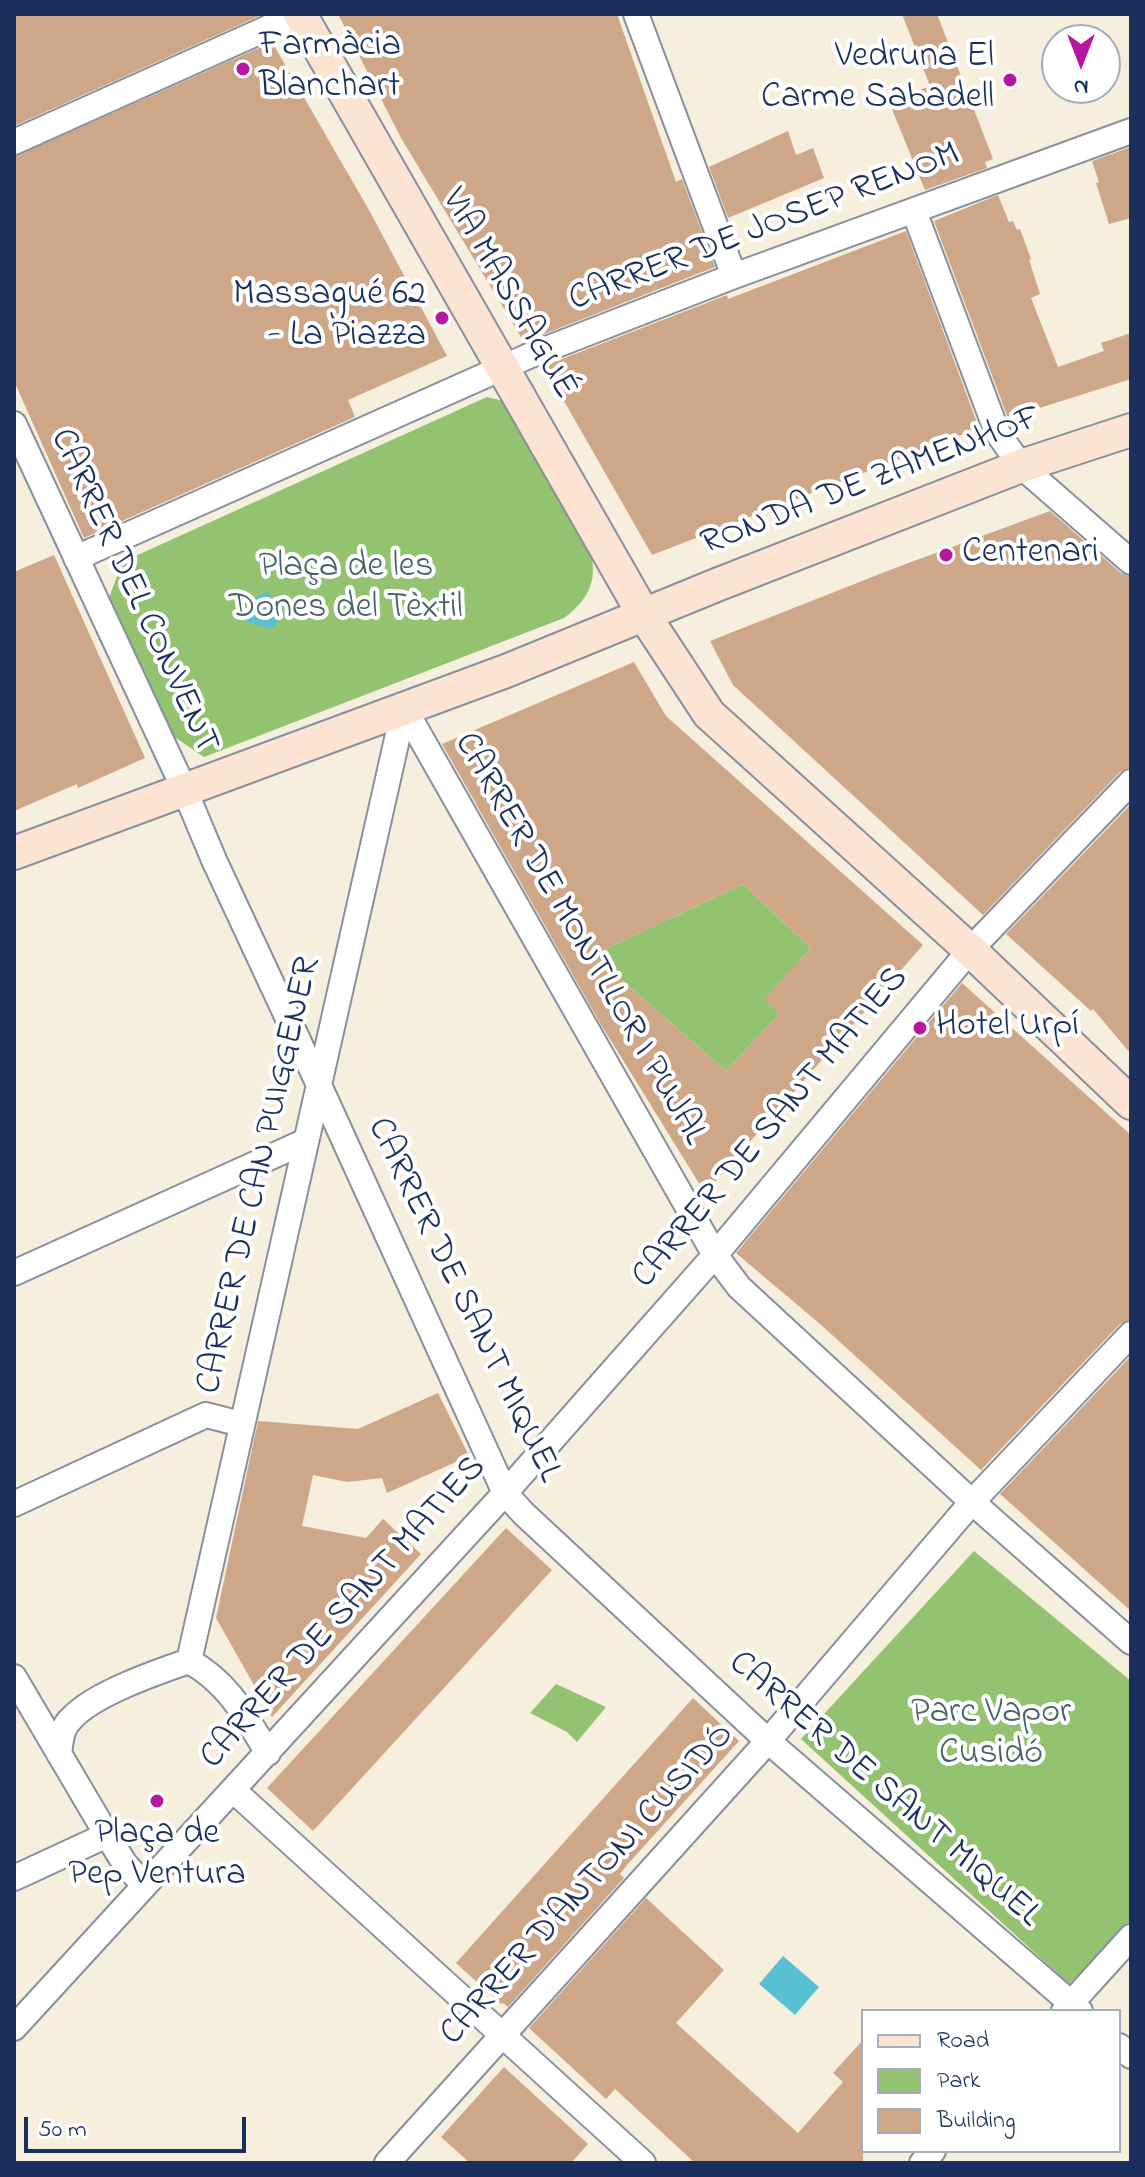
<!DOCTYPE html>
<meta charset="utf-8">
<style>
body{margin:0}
#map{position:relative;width:1145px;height:2177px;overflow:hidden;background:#f6efde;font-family:"Indie Flower",sans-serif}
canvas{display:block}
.frame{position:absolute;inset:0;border:16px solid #1b2f5e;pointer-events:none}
.legend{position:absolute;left:861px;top:2009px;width:260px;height:144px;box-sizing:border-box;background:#fff;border:2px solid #a4acbf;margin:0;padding:10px 14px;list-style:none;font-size:24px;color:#1b2f5e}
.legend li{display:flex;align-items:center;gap:16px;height:40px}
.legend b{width:40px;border:2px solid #a4acbf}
.north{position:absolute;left:1041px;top:24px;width:80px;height:80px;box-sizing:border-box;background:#fff;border:2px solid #a4acbf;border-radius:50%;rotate:180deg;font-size:22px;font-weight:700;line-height:32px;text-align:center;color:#1b2f5e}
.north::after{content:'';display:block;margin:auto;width:28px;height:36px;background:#b5179e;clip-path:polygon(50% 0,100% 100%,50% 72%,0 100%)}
.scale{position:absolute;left:24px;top:2117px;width:222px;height:36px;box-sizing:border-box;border:4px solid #1b2f5e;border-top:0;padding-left:10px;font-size:24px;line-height:28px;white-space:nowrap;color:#1b2f5e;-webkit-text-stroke:6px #fff;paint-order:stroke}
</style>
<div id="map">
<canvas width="1145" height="2177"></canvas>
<div class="frame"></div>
<ul class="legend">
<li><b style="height:10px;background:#fde3d1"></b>Road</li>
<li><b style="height:22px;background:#93c271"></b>Park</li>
<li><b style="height:22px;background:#cea788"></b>Building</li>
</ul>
<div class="north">N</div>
<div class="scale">50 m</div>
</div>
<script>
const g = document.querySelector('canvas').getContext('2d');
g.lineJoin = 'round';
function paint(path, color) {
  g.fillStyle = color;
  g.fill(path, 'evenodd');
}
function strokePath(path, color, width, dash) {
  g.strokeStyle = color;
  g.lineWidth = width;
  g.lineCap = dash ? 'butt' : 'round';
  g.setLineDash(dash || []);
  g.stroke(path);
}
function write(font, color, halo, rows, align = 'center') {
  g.font = font + ' "Indie Flower",sans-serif';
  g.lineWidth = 8;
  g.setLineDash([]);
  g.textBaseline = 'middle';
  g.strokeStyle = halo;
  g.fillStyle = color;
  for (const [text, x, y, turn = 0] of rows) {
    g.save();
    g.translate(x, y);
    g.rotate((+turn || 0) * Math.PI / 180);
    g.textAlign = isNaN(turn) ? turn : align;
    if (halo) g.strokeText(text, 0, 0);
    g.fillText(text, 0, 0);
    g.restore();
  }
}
paint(new Path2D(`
 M 487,397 L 504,401 L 589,547 C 599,578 590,599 564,618 L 204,757 L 173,736 L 109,598 L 122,562 Z
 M 743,884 L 811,948 L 765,999 L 779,1014 L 726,1071 L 593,955 Z
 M 974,1551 L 1131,1681 L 1131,1922 L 1069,1984 L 801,1739 Z
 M 556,1684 L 606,1707 L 577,1742 L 567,1732 L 530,1713 Z`), '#93c271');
paint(new Path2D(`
 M 267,592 L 274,599 L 278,623 L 271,629 L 248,622 L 244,618 L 244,612 L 257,597 Z
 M 783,1956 L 819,1987 L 795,2015 L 759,1984 Z`), '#57c1d2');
paint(new Path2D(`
 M 14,14 L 258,14 L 259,16 L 14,126 Z
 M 338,14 L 617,14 L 676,182 L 682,179 L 715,267 L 524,342 L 401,138 Z
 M 902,14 L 937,14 L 993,159 L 985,162 L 987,168 L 925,190 L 889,102 L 930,86 Z
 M 272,42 L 369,210 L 447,356 L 348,400 L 355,417 L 84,538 L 14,381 L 14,157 Z
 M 788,131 L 796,155 L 813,148 L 824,178 L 728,218 L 709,167 Z
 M 1131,147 L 1131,218 L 1109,224 L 1096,183 L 1099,182 L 1092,161 Z
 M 998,195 L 1009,222 L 1013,221 L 1017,230 L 1020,229 L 1031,259 L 1029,260 L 1040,294 L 1031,298 L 1058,367 L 1104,351 L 1101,343 L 1131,333 L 1131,379 L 1008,418 L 934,221 Z
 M 906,231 L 979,428 L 652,555 L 544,366 L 727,295 L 728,299 Z
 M 1050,511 L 1121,573 L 1131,577 L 1131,767 L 1120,772 L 983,915 L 733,685 L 710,641 L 895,568 Z
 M 54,555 L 145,758 L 78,788 L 77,784 L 14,811 L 14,572 Z
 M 634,662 L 666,716 L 923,945 L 705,1193 L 600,1023 L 442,744 ZM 743,884 L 811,948 L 764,999 L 779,1014 L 726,1071 L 593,955 Z
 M 1131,804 L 1131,1054 L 1093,1009 L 1091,1011 L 1006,934 Z
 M 962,983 L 1131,1135 L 1131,1319 L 1120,1324 L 981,1470 L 820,1324 L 736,1253 Z
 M 1131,1356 L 1131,1611 L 1000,1494 Z
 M 438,1393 L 469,1456 L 387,1493 L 382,1478 L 347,1482 L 313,1475 L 302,1526 L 366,1538 L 383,1519 L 421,1554 L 272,1717 L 216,1618 L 258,1421 L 358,1429 Z
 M 506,1528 L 552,1570 L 313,1831 L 267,1788 Z
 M 693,1698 L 739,1741 L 627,1865 L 620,1874 L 624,1878 L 508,2007 L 503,2003 L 501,2004 L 456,1963 Z
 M 646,1898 L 724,1970 L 676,2023 L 798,2133 L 843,2082 L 833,2073 L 863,2040 L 863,2163 L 695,2163 L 615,2089 L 606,2099 L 529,2028 Z
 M 504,2067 L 588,2144 L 571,2163 L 470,2163 L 441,2137 Z`), '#cea788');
const street = new Path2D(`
 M 636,14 L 734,276
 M 14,142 L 299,14
 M 914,211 L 997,432 L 1021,466 L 1131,562
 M 14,424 L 185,791 L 214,860 L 319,1085 L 505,1493 L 523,1513 L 768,1741 L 1080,2011
 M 76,558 L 531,355 L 734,276 L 1131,131
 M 404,708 L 715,1255 L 739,1287 L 972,1502 L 1131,1642
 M 14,1273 L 306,1141
 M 14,1504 L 206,1415 L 241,1424
 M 189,1661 L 404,708
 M 14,1677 L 107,1835 L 125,1864 L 144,1885
 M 59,1754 C 61,1741 61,1728 71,1719 C 93,1694 157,1672 189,1661 C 229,1683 245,1716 268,1753
 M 233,1790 L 643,2163
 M 14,1878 L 107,1835
 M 1064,2011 L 1131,1937
 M 14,2028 L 505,1493 L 715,1255 L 970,950 L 1131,782
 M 1119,2046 L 1131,2056
 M 387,2163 L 768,1741 L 972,1502 L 1131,1334
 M 922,2163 L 933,2151`);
const secondary = new Path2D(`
 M 300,14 L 644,615 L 709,714 L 970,950 L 1131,1103
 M 14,853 L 506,671 L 719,584 L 1021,466 L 1131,430`);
strokePath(street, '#888f9e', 28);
strokePath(secondary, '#888f9e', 36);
strokePath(street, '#fff', 24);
strokePath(secondary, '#fde3d1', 32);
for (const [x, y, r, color] of [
 [243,69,8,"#b5179e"],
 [1010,80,8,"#b5179e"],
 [442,318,8,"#b5179e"],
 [946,555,8,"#b5179e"],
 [920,1028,8,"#b5179e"],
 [157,1801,8,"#b5179e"]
]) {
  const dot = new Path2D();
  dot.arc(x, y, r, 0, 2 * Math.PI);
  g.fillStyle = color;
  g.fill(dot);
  strokePath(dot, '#fff', 3);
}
write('36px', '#1b2f5e', '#fff', [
 ["Farmàcia",259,48],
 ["Blanchart",259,89],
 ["Vedruna El",994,59,"right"],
 ["Carme Sabadell",994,100,"right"],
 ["Massagué 62",426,297,"right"],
 ["- La Piazza",426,338,"right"],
 ["Centenari",962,555],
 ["Hotel Urpí",936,1028],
 ["Plaça de",157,1836,"center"],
 ["Pep Ventura",157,1877,"center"]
], 'left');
write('36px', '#1b2f5e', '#fff', [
 ["CARRER DE JOSEP RENOM",765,229,-21],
 ["VIA MASSAGUÉ",507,295,60],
 ["RONDA DE ZAMENHOF",872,483,-21],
 ["CARRER DEL CONVENT",132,592,65],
 ["CARRER DE MONTLLOR I PUJAL",578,940,60],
 ["CARRER DE SANT MATIES",772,1129,-50],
 ["CARRER DE CAN PUIGGENER",261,1176,-77],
 ["CARRER DE SANT MIQUEL",462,1301,64],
 ["CARRER DE SANT MATIES",345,1614,-48],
 ["CARRER DE SANT MIQUEL",883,1791,41],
 ["CARRER D'ANTONI CUSIDÓ",589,1886,-48]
]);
write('36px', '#456265', '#fff', [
 ["Plaça de les",346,569],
 ["Dones del Tèxtil",346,610],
 ["Parc Vapor",991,1715],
 ["Cusidó",991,1756]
]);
</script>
